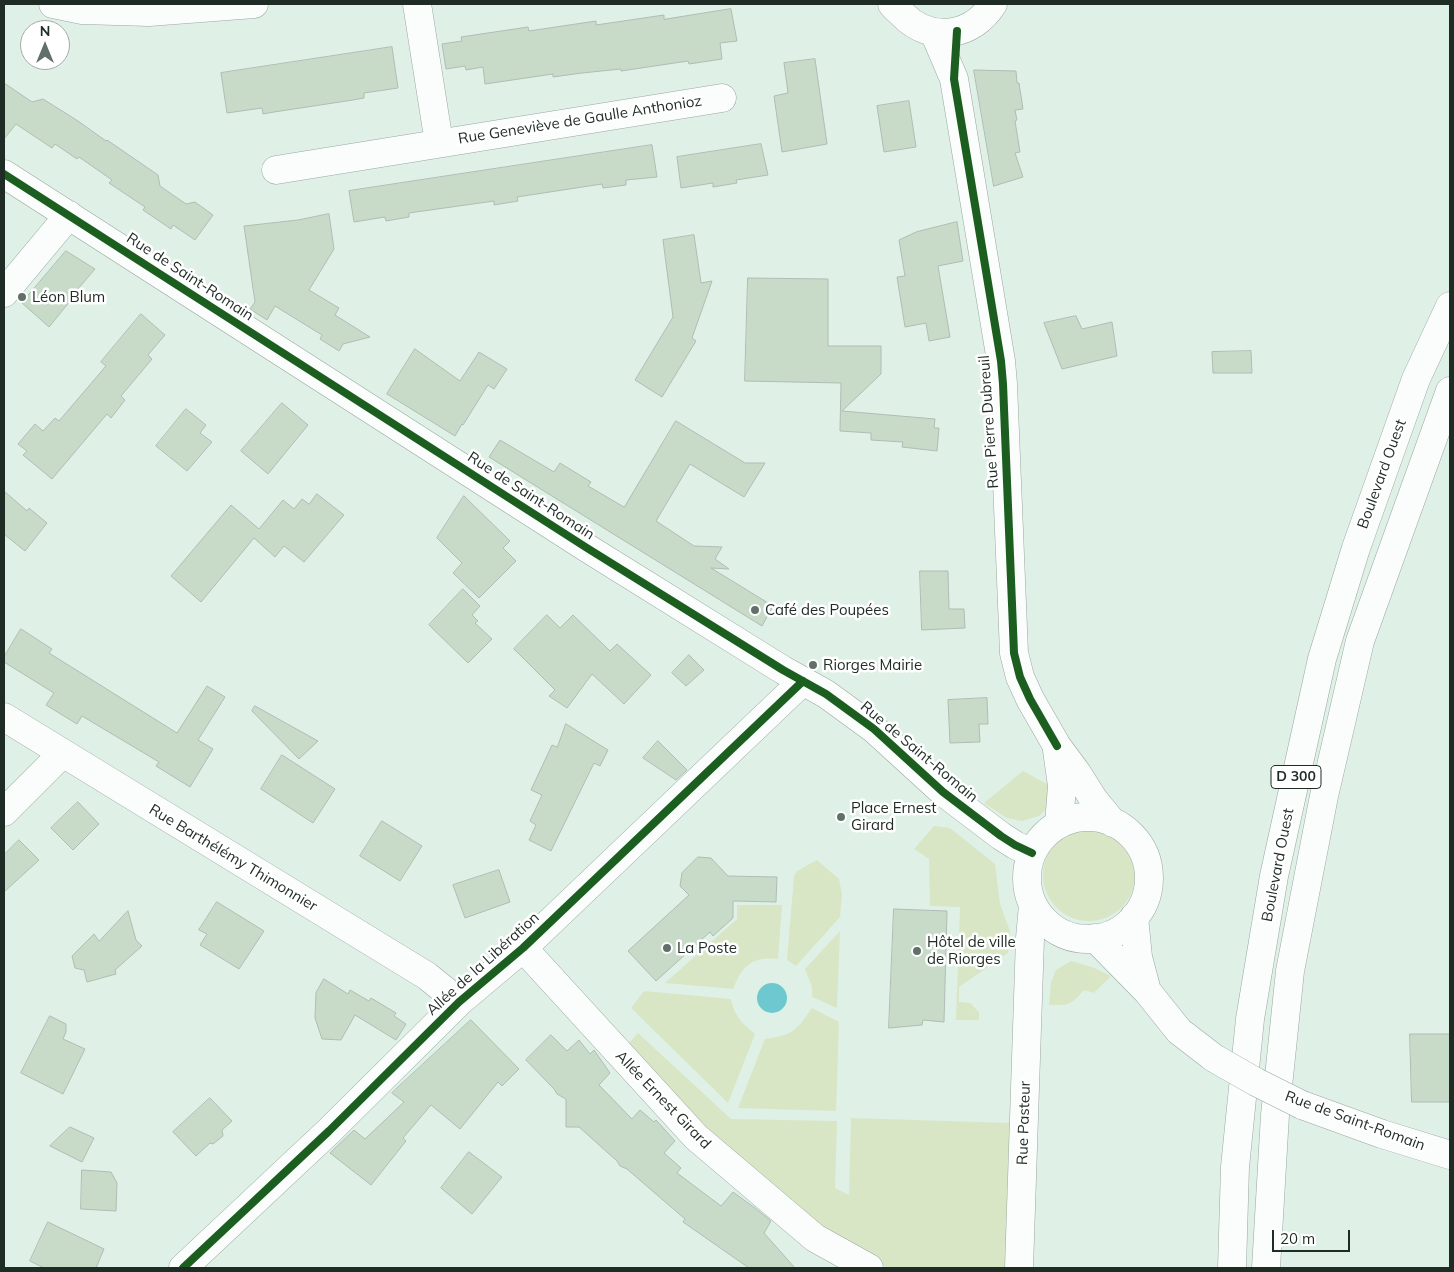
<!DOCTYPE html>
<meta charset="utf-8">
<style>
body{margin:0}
#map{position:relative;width:1454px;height:1272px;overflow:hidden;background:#dff0e7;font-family:Mulish,sans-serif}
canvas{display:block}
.frame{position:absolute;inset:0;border:5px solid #1f2b25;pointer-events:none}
.north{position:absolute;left:20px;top:20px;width:50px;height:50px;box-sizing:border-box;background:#fff;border:1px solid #a5aaa8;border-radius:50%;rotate:0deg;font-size:14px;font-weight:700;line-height:20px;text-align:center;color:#1f2b25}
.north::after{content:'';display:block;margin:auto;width:18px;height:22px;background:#627069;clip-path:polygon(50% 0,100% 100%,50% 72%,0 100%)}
.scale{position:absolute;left:1272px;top:1230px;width:78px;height:22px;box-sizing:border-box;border:2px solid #1f2b25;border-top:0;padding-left:6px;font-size:15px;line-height:18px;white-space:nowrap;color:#1f2b25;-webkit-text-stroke:4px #fff;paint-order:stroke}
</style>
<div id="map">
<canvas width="1454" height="1272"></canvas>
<div class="frame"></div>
<div class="north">N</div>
<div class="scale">20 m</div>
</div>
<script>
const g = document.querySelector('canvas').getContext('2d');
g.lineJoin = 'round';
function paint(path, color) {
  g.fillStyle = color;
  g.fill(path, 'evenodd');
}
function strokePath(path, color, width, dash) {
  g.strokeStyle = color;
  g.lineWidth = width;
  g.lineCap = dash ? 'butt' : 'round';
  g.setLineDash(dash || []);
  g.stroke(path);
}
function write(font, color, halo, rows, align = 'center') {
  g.font = font + ' Mulish,sans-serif';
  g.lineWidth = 5;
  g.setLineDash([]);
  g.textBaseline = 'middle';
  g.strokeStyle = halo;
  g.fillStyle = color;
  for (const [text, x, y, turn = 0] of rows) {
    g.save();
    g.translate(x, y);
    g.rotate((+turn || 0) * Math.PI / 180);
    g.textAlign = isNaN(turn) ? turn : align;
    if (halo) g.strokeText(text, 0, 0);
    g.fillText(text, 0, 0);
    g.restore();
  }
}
paint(new Path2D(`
 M 1023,771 L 1045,783 L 1056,784 L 1051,804 L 1039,816 L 1022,821 L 1007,818 L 984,803 Z
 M 934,826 L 950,828 L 995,864 L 1000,904 L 1010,931 L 1008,953 L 959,987 L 959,1002 L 970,1003 L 979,1012 L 979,1020 L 956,1020 L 960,907 L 930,906 L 929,859 L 914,849 Z
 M1043 875a46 46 0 1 1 92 0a46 46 0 1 1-92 0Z
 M 817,860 L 839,879 L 842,894 L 840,917 L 796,966 L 787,960 L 794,876 L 797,871 Z
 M 737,905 L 782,905 L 778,959 C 752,956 742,966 733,989 L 665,983 L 737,919 Z
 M 840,931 L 837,1008 L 812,997 L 812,987 L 805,969 Z
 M 1071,961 L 1092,967 L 1111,976 L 1094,993 L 1084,990 C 1070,1006 1069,1005 1049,1005 L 1051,982 L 1056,970 Z
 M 644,991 L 731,999 C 735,1017 741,1022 755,1034 L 728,1103 L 631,1008 Z
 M 812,1008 L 839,1022 L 836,1111 L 738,1108 L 765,1039 C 793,1035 796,1031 812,1008 Z
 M 638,1033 L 731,1119 L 837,1121 L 835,1188 L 849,1195 L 851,1118 L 1011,1123 L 1005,1268 L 888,1268 L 819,1232 L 622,1051 Z`), '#d8e6c5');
paint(new Path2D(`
 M757 998a15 15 0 1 1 30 0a15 15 0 1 1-30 0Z`), '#6dc9cf');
const building = new Path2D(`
 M 731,9 L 737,41 L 720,43 L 722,59 L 689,64 L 688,61 L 621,71 L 621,69 L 582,73 L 553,77 L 553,74 L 485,84 L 483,67 L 466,70 L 465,66 L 446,69 L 442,44 L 462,41 L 461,37 L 528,27 L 529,31 L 596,21 L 596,25 L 664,15 L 664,19 Z
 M 392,47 L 398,88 L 364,93 L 364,98 L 353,100 L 274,112 L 263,114 L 262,108 L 227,113 L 221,73 Z
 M 815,59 L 827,144 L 782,152 L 774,96 L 788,93 L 784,63 Z
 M 974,70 L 1016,71 L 1017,83 L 1019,83 L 1023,109 L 1015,110 L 1017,120 L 1015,121 L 1020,152 L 1015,153 L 1023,177 L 994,186 Z
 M 4,83 L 32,102 L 43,99 L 78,121 L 106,141 L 107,140 L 158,175 L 160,186 L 186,204 L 195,202 L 213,215 L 195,240 L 173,225 L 171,229 L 143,210 L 145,207 L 109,183 L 112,180 L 79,157 L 77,159 L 55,144 L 52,148 L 16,124 L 4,139 Z
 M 909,101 L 916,147 L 884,152 L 877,106 Z
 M 761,144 L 768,175 L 736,180 L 737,183 L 713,187 L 713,183 L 681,188 L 677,157 Z
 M 652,145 L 657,177 L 626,180 L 626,185 L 603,188 L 602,184 L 517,197 L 518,201 L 494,205 L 494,201 L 409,213 L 409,217 L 386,221 L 385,217 L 354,222 L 349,191 Z
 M 329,214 L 334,249 L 309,290 L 339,308 L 335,315 L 370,337 L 343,344 L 339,351 L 320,339 L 322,335 L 275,306 L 267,320 L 250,309 L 255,302 L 244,226 L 298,220 Z
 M 957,222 L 963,261 L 938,266 L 950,337 L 929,341 L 926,323 L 905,327 L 897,277 L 905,276 L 899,240 L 916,232 Z
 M 694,235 L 701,283 L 712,281 L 692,338 L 696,341 L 662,397 L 635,380 L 673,317 L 663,240 Z
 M 66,251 L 95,269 L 71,297 L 71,300 L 49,327 L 22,303 Z
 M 748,278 L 828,279 L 828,346 L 881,346 L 881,374 L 842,411 L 935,419 L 934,428 L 939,428 L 937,451 L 902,447 L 903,442 L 871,440 L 871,433 L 840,431 L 841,383 L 745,381 Z
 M 141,314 L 165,335 L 148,355 L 152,359 L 121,396 L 125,400 L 111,418 L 107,414 L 52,479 L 23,455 L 27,451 L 18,444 L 35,424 L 43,431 L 55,418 L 59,421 L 106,366 L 101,362 Z
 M 1076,316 L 1082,329 L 1112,322 L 1117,356 L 1062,369 L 1044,323 Z
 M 415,349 L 460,381 L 479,352 L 507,369 L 494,389 L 488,385 L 463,425 L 462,424 L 455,436 L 387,394 Z
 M 1251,351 L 1252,373 L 1213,373 L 1212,352 Z
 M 282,403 L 308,425 L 268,474 L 241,451 Z
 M 186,409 L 206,425 L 200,433 L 212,442 L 187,471 L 156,446 Z
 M 676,421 L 745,463 L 765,463 L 744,497 L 690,464 L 656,521 L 694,546 L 722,547 L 715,559 L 729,569 L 711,568 L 773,606 L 762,626 L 489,457 L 500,440 L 554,472 L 560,463 L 591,482 L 588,486 L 624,507 Z
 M 4,491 L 27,511 L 29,508 L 47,523 L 25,551 L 4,534 Z
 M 317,494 L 344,515 L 304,562 L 284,546 L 275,557 L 254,538 L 201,602 L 171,576 L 231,505 L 259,529 L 283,500 L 294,509 L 302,499 L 309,504 Z
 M 464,496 L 510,541 L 503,548 L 516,561 L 479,598 L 453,573 L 462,563 L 437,538 Z
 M 920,571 L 948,571 L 949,609 L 964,609 L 965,628 L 922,630 Z
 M 463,589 L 480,606 L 472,615 L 478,621 L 475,623 L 492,639 L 468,663 L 429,625 Z
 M 547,615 L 560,628 L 573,615 L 610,651 L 617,644 L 651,675 L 624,704 L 592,674 L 567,708 L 549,696 L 555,690 L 514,649 Z
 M 21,629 L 52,649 L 49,653 L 177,733 L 207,686 L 225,697 L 198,740 L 213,749 L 190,787 L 156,766 L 159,762 L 82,716 L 77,724 L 46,705 L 54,693 L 4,662 L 4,657 Z
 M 689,655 L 704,670 L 686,686 L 672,673 Z
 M 987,698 L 988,724 L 979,724 L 980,742 L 950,743 L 948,700 Z
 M 255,706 L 318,741 L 299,759 L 252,711 Z
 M 566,724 L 608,750 L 600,766 L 594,763 L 551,851 L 529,840 L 536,825 L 530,821 L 542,795 L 531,790 L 552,745 L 557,747 Z
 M 658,741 L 687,770 L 676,780 L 643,758 Z
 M 282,755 L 335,789 L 313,823 L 261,789 Z
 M 78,802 L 99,824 L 73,850 L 51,828 Z
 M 382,821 L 422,846 L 400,881 L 360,856 Z
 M 19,840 L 39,860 L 4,892 L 4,855 Z
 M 698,857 L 711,858 L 728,876 L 777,877 L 776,902 L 733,901 L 733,918 L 713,936 L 710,932 L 656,981 L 628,951 L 689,895 L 680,886 L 682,873 Z
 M 499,870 L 510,902 L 465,918 L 453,885 Z
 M 217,902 L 264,931 L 239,969 L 200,945 L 207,934 L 199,930 Z
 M 894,909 L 947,911 L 944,1022 L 923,1020 L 922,1025 L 889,1028 Z
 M 128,911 L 136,940 L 142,946 L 115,970 L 116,974 L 87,982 L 84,970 L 75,968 L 72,956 L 94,934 L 99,941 Z
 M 324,979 L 348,994 L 350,990 L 369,1001 L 371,998 L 396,1013 L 394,1016 L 406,1024 L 396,1040 L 355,1015 L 341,1040 L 322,1039 L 315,1018 L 316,993 Z
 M 50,1016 L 66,1024 L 66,1032 L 63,1039 L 85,1049 L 63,1094 L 21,1073 Z
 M 471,1020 L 519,1069 L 502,1086 L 498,1082 L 460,1129 L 431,1105 L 403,1138 L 406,1141 L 371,1185 L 330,1153 L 354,1130 L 365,1139 L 404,1102 L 392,1093 Z
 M 1410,1034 L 1450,1034 L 1450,1102 L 1412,1102 Z
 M 551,1035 L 567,1051 L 579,1040 L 590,1054 L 594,1050 L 610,1073 L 599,1085 L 632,1119 L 640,1110 L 654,1122 L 656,1120 L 675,1141 L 664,1153 L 681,1168 L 677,1173 L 721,1206 L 733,1192 L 755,1208 L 771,1221 L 764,1233 L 795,1268 L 749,1268 L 683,1222 L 685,1219 L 627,1169 L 620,1166 L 617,1161 L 579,1127 L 566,1127 L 566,1099 L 557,1094 L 554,1089 L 526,1060 Z
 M 210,1098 L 232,1121 L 222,1130 L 223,1136 L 213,1144 L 210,1143 L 196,1156 L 173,1132 Z
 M 70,1127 L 94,1138 L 82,1162 L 50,1146 Z
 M 469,1152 L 502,1177 L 472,1214 L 441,1188 Z
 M 82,1170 L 111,1172 L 117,1183 L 116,1211 L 81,1209 Z
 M 48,1222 L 104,1249 L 96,1268 L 44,1268 L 30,1261 Z`);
paint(building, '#c8dbc9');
strokePath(building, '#b0bcb3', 1);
const minor = new Path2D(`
 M 53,4 L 82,10 L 149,12 L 254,4
 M 417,4 L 439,143
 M 892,4 C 895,8 899,11 903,15 C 931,43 972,37 993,4
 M 934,32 L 954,79 L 1001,361 L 1003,384 L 1014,653 L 1020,677 L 1030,699 L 1057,746 L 1077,773 L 1094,800 L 1113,823
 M 276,170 L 722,98
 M 4,174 L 587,548 L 783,670 L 826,694 L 874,729 L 943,792 L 1001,836 L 1015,845 L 1032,853
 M 4,293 L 69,215
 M 4,717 L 427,976 L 459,1002
 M 1057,750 L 1062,786 L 1059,824
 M 4,812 L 62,754
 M1027 878a61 61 0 1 1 122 0a61 61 0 1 1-122 0Z
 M 1134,917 L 1138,957 L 1147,991
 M 1095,938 L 1147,991 L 1179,1031 L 1214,1058
 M 523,948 L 696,1137 L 815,1238 L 869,1268
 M 1302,1105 L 1382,1134 L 1450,1155
 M 183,1268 L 329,1131 L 459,1002 L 523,948 L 803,681
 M 1019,1268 L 1030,938 L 1033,905`);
const major = new Path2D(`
 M 1232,1268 L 1235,1167 L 1250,1019 L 1274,876 L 1322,659 L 1356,548 L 1416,379 L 1450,306
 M 1266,1268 L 1275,1115 L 1290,971 L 1324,796 L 1360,641 L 1450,391`);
strokePath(minor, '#9aa7a0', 29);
strokePath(major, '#9aa7a0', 29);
strokePath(minor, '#fafdfb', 28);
strokePath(major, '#fafdfb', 28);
const minorBridge = new Path2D(`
 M 1214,1058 L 1256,1082 L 1302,1105`);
strokePath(minorBridge, '#9aa7a0', 29, []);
strokePath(minorBridge, '#fafdfb', 28);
strokePath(new Path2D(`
 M 957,31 L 954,79 L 1001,361 L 1003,384 L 1014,653 L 1020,677 L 1030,699 L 1057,746
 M 4,174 L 587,548 L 783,670 L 826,694 L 874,729 L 943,792 L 1001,836 L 1015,845 L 1032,853
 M 183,1268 L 329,1131 L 459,1002 L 523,948 L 803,681`), '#1b5e20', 8);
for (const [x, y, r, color] of [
 [22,297,5,"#627069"],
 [755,610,5,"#627069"],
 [813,665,5,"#627069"],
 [841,817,5,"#627069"],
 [667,948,5,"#627069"],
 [917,951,5,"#627069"]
]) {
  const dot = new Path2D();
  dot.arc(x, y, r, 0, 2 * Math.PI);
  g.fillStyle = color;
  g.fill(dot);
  strokePath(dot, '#fff', 2);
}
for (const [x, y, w] of [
 [1296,777,50]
]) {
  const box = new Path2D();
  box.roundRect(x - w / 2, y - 11.5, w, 23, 4);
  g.fillStyle = '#fff';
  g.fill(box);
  strokePath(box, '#1f2b25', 1);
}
write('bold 14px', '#1f2b25', null, [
 ["D 300",1296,777]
]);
write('15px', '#1f2b25', '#fff', [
 ["Rue Geneviève de Gaulle Anthonioz",580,120,-9],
 ["Rue de Saint-Romain",190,277,33],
 ["Rue Pierre Dubreuil",989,422,-94],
 ["Boulevard Ouest",1382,474,-70],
 ["Rue de Saint-Romain",531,496,33],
 ["Rue de Saint-Romain",919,752,40],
 ["Rue Barthélémy Thimonnier",233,858,31],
 ["Boulevard Ouest",1278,865,-79],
 ["Allée de la Libération",483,964,-42],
 ["Allée Ernest Girard",663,1100,46],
 ["Rue de Saint-Romain",1355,1121,20],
 ["Rue Pasteur",1024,1123,-88]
]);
write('15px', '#1f2b25', '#fff', [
 ["Léon Blum",32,297],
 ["Café des Poupées",765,610],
 ["Riorges Mairie",823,665],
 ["Place Ernest",851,808],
 ["Girard",851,825],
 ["Hôtel de ville",927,942],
 ["de Riorges",927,959],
 ["La Poste",677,948]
], 'left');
</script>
